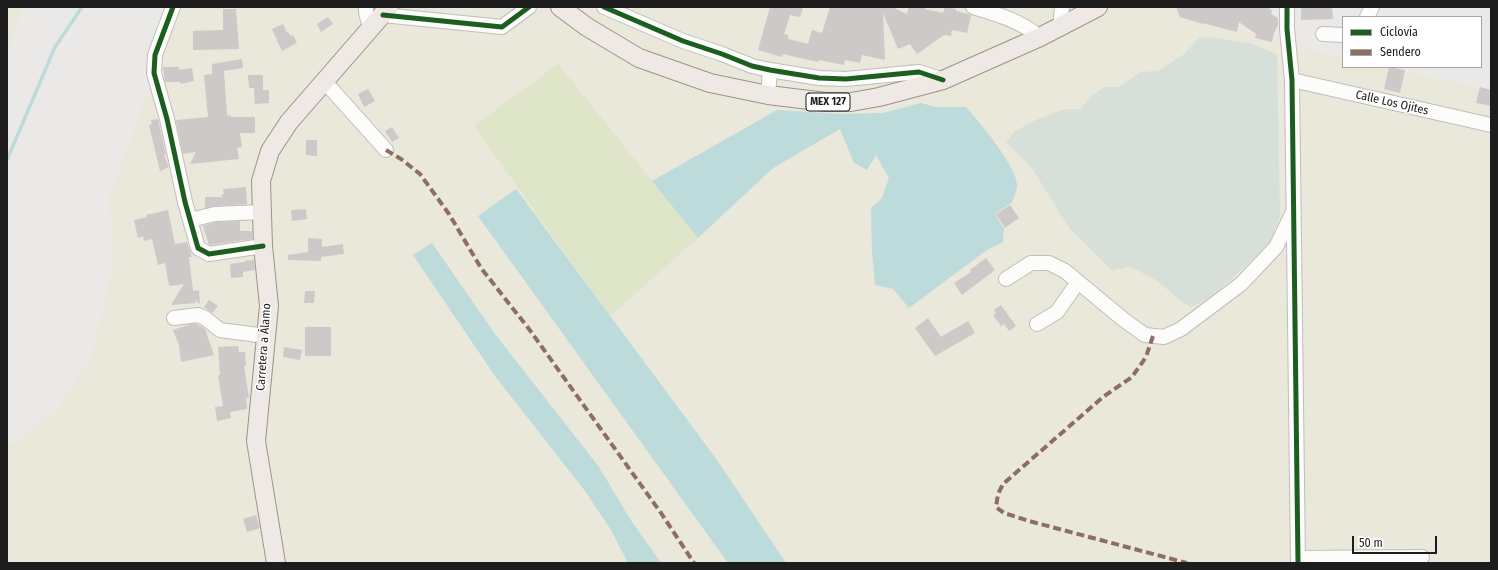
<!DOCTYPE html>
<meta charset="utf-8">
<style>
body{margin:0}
#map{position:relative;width:1498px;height:570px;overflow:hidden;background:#ebe9e7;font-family:"Fira Sans Condensed",sans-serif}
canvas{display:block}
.frame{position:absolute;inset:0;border:8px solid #1d1d1d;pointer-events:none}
.legend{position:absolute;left:1342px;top:16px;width:140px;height:52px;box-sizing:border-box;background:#fff;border:1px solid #a5a5a5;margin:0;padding:5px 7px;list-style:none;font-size:12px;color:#1d1d1d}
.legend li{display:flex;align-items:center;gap:8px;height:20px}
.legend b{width:20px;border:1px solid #a5a5a5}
.scale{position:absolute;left:1352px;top:536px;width:85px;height:18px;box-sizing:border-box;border:2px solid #1d1d1d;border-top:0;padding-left:5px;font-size:12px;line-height:14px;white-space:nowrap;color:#1d1d1d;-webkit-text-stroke:3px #fff;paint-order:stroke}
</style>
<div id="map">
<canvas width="1498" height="570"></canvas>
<div class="frame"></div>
<ul class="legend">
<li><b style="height:5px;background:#1b5e20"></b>Ciclovía</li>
<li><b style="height:5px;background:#8d6e63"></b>Sendero</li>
</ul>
<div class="scale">50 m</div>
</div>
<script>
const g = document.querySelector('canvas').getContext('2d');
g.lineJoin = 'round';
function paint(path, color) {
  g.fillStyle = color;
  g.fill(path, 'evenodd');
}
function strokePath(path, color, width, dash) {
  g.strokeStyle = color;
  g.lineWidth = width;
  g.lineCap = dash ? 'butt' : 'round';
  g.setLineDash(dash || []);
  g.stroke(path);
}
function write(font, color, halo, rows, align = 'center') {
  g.font = font + ' "Fira Sans Condensed",sans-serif';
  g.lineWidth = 3;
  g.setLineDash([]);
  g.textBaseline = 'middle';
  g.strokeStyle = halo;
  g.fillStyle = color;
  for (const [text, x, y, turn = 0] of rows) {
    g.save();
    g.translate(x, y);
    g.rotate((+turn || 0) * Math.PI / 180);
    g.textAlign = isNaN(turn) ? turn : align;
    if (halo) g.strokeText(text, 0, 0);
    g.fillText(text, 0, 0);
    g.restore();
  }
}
paint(new Path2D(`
 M 7,7 L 23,7 L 7,53 Z
 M 179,7 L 1170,7 L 1278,42 L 1343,57 L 1343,67 L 1384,67 L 1491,90 L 1491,563 L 7,563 L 7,445 L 19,439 L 58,408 L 91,357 L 113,264 L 109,198 Z`), '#eae7db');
paint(new Path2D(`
 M 558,64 L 698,238 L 610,316 L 474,126 Z`), '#dee5c9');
paint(new Path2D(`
 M 1210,37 L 1252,44 L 1277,54 L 1280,217 L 1270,241 L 1247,265 L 1208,299 L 1191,307 L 1179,299 L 1156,280 L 1129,266 L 1112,271 L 1070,229 L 1030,165 L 1006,142 L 1015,131 L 1038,119 L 1065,109 L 1080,109 L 1092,96 L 1105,87 L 1119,87 L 1140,72 L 1158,71 L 1183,55 L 1199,38 Z`), '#d6e0d8');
paint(new Path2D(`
 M 921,103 L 936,107 L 966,107 C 981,124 1014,163 1017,184 C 1017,190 1014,197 1012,202 L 995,214 L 1004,229 L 1003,242 L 987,250 L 909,308 L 893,289 L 875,285 L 872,251 L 871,208 L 882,198 L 889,178 L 876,155 L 867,170 L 854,163 L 840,129 L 773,168 L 698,238 L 652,181 L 777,110 L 841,114 L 883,113 Z
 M 516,189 L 717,460 L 786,563 L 728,563 L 478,216 Z
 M 432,243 L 495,334 L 599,467 L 632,522 L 661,563 L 628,563 L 611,530 L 585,491 L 495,376 L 413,255 Z`), '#bedbdb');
strokePath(new Path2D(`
 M 7,160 L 55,47 L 82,7`), '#bedbdb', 3.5);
paint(new Path2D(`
 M 770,7 L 803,7 L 800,17 L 790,15 L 784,34 L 788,35 L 788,39 L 808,44 L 812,30 L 822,33 L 830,7 L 892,7 L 907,14 L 909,7 L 925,7 L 925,9 L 943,13 L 945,7 L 946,7 L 956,9 L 956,11 L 971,15 L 967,33 L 952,30 L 951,36 L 944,35 L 917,54 L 910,44 L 898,49 L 883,13 L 885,60 L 862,55 L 860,63 L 845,60 L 844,65 L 819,60 L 818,62 L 783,54 L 782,57 L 758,50 Z
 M 1176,7 L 1270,7 L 1269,9 L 1272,10 L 1271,14 L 1278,18 L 1278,25 L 1274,33 L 1272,42 L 1255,38 L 1256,34 L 1239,22 L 1237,32 L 1203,23 L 1203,24 L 1180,17 Z
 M 1301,7 L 1332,7 L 1333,19 L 1301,20 Z
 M 223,9 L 236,9 L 239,49 L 193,50 L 193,31 L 223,30 Z
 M 328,17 L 333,24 L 321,32 L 317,24 Z
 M 283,24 L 287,33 L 288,32 L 291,36 L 293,35 L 297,43 L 282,51 L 272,29 Z
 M 242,59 L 243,68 L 224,71 L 227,116 L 231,115 L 231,117 L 255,117 L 255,133 L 240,133 L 242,147 L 237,148 L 239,159 L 190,164 L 196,152 L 183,154 L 176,120 L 208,117 L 204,75 L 212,74 L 212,64 Z
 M 163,67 L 179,67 L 179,70 L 192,68 L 194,81 L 181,84 L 180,82 L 165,82 Z
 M 1389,67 L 1405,70 L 1400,93 L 1384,89 Z
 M 248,75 L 263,75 L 263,90 L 269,90 L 269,103 L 255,104 L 254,88 L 249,88 Z
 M 1480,87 L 1491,90 L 1491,106 L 1476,103 Z
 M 368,89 L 375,101 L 364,107 L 358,94 Z
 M 158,119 L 166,155 L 164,155 L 169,167 L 160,171 L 149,125 L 152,124 L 151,120 Z
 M 392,127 L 399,138 L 392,142 L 385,131 Z
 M 306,140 L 317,140 L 317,156 L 306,155 Z
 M 246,187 L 247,204 L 214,206 L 205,208 L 205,197 L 222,197 L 222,194 L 224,194 L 223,189 Z
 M 1010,205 L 1019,218 L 1005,228 L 996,214 Z
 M 306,209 L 307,219 L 292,221 L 291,210 Z
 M 168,210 L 175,244 L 187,242 L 192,257 L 189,257 L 193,291 L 199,290 L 200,304 L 195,300 L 196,303 L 171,305 L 184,284 L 169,286 L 165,263 L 158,265 L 152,239 L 144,241 L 143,236 L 138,238 L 134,220 L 147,217 L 146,215 Z
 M 240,221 L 240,231 L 252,231 L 252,239 L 209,245 L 203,226 L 216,222 Z
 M 308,238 L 322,239 L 322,247 L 343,244 L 344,254 L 321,257 L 321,261 L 288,260 L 288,255 L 308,252 Z
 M 986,258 L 995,270 L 962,295 L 954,283 L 971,272 L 970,270 Z
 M 254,260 L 255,270 L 243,272 L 243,277 L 231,278 L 230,264 L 245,262 L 245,261 Z
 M 305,291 L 315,291 L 314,303 L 304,303 Z
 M 209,300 L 218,306 L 212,313 L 204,307 Z
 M 1001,305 L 1016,326 L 1009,331 L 1004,324 L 1001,326 L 993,315 L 996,313 L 994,310 Z
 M 928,318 L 941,337 L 968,321 L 975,333 L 935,356 L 915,328 Z
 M 191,324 L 197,324 L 205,329 L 214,355 L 181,362 L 179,345 L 173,330 Z
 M 305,327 L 331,327 L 331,356 L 305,356 Z
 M 238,346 L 239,352 L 245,352 L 246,366 L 244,366 L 249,398 L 246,398 L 247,409 L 230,412 L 231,418 L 217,421 L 215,407 L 223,406 L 218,375 L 220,375 L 218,347 Z
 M 284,347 L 302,350 L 300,360 L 283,357 Z
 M 256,515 L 260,528 L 247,532 L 243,519 Z`), '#ccc9c8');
const minor = new Path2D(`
 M 173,7 L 155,55 L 154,73 L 167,119 L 185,202 L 198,248 L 209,254 L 263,246
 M 366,7 L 366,12 L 370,29
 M 604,7 L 683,41 L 722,54 L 752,66 L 770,70 L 819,78 L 846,79 L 919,72 L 943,80
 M 973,7 C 1000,15 1018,20 1040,37
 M 1287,7 L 1287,29 L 1292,80 L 1298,563
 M 383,15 L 502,27 L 529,7
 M 1367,17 L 1372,7
 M 1060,28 L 1062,7
 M 1323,34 L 1343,35
 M 1292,80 L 1491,125
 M 325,82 L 386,150
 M 768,95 L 770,70
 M 190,220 L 215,214 L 262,212
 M 1006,279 L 1031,263 L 1049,263 L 1065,271 L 1124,320 L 1145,335 L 1164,337 L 1181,329 L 1241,284 L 1276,247 L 1292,214
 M 174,318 L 198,315 L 205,318 L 220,330 L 266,336
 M 1037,324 L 1057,312 L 1078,282
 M 1298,558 L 1422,557`);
const major = new Path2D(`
 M 560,7 L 587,27 L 639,58 L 710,83 L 768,95 L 826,102 L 851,102 L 879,97 L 943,80 L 1040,37 L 1098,7
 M 276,563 L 256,441 L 269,306 L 263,246 L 261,181 L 270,151 L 289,122 L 389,7`);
strokePath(minor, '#bebebd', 16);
strokePath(major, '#9f9286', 20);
strokePath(minor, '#fcfcfb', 14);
strokePath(major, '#efe9e5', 18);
strokePath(new Path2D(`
 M 386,150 L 401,159 L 420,174 L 449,214 L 481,268 L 529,329 L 661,513 L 694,563
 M 1153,336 L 1146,357 L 1132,377 L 1103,397 L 1003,484 L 998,494 L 996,507 L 1004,513 L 1029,521 L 1187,563`), '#8d6e63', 4, [8, 4]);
strokePath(new Path2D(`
 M 173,7 L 155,55 L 154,73 L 167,119 L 185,202 L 198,248 L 209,254 L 263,246
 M 604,7 L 683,41 L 722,54 L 752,66 L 770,70 L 819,78 L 846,79 L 919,72 L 943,80
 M 1287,7 L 1287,29 L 1292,80 L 1298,563
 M 383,15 L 502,27 L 529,7`), '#1b5e20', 5);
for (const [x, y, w] of [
 [828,102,44]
]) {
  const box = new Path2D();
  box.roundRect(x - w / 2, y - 9, w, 18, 3);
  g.fillStyle = '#fff';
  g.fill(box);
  strokePath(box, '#1d1d1d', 1);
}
write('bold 11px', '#1d1d1d', null, [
 ["MEX 127",828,102]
]);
write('12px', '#1d1d1d', '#fff', [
 ["Calle Los Ojites",1392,103,13],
 ["Carretera a Álamo",264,347,-86]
]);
</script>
